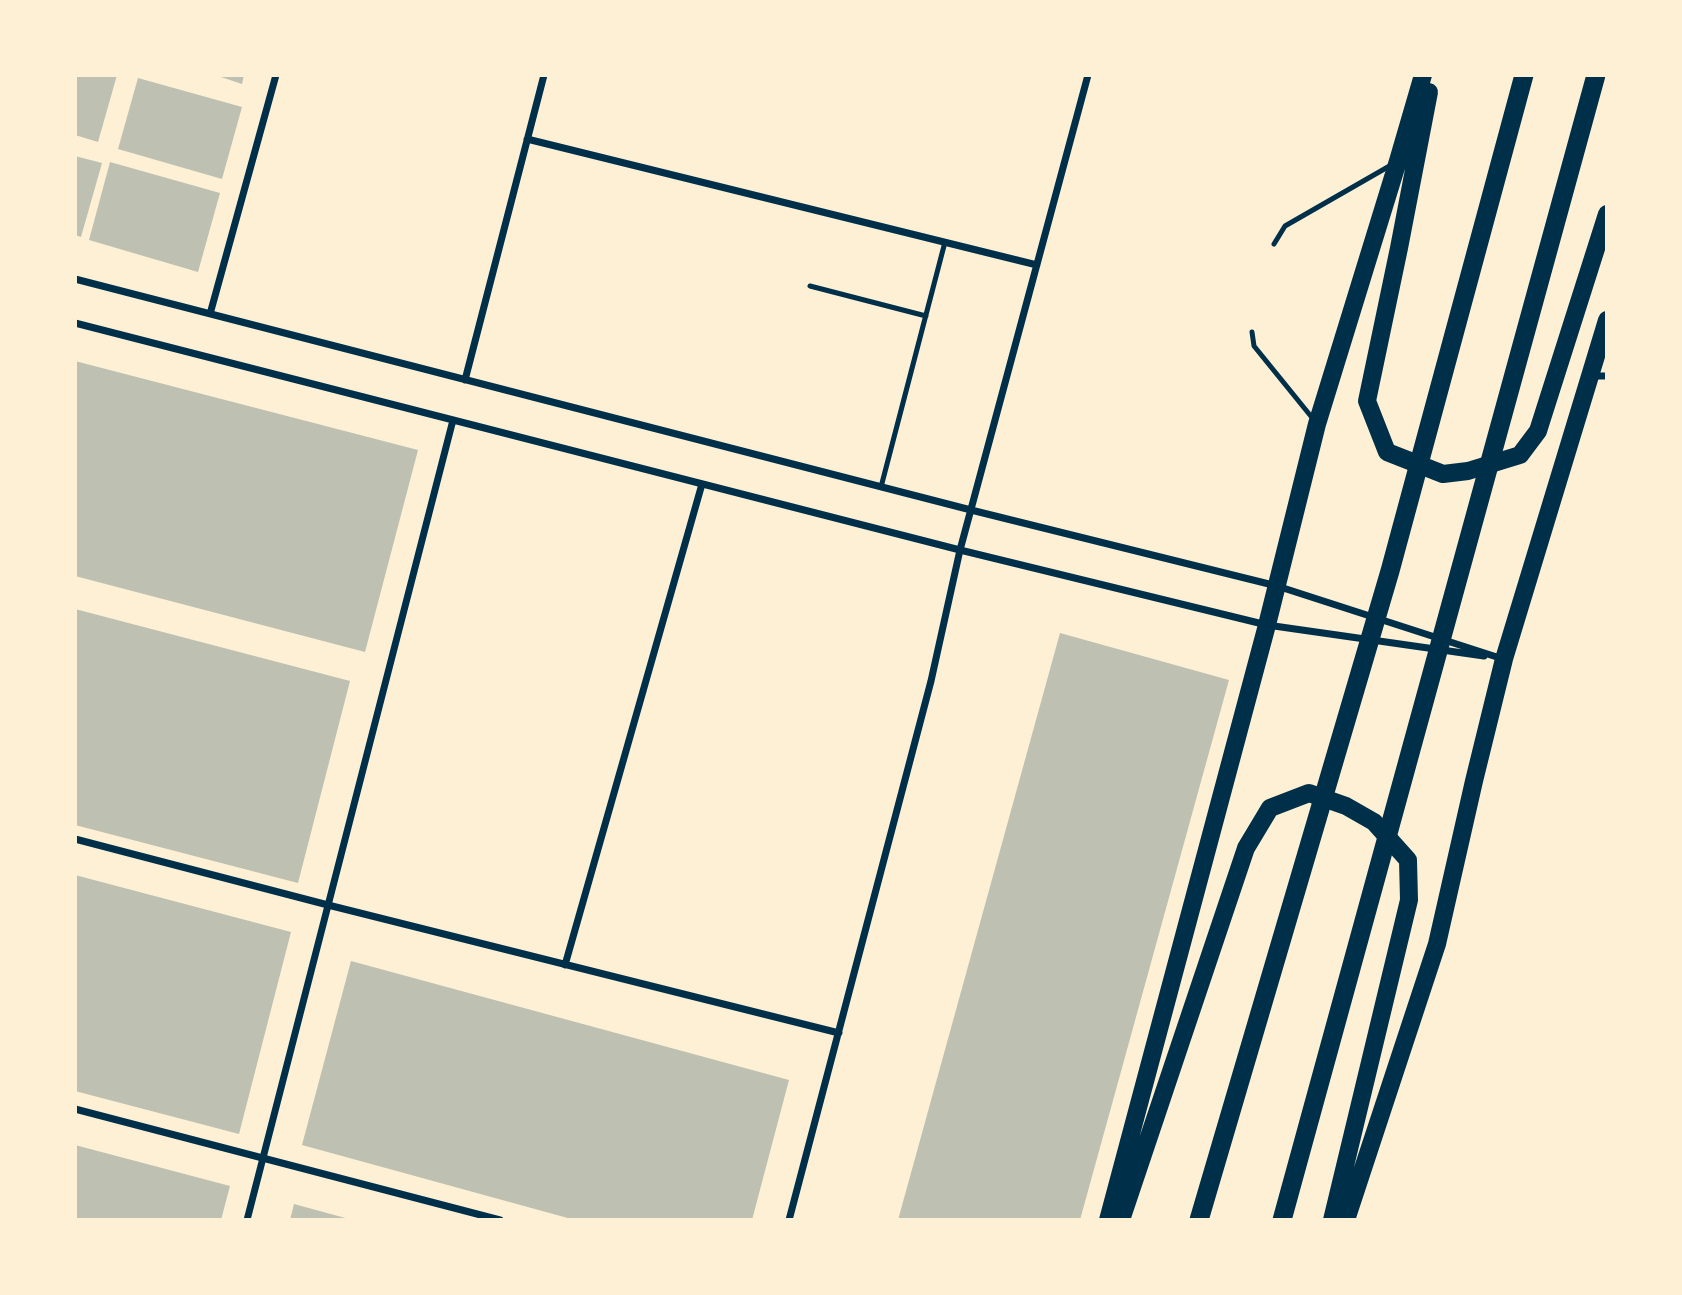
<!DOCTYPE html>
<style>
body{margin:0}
#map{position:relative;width:1682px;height:1295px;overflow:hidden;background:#fdf0d5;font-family:Karla,sans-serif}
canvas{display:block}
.frame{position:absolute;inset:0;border:77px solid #fdf0d5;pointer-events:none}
</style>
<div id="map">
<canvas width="1682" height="1295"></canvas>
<div class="frame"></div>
</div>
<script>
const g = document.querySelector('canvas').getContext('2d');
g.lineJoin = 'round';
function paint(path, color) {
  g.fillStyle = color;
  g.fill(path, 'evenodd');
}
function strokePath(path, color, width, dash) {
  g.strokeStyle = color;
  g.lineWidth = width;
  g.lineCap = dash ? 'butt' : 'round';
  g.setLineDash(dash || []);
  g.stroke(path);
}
paint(new Path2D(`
 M 75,75 L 117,75 L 98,142 L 75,135 Z
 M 215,75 L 244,75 L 242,84 Z
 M 138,78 L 242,107 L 222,179 L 118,149 Z
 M 75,156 L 102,163 L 81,237 L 75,235 Z
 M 110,162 L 220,193 L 198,272 L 89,240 Z
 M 75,361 L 418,450 L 365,652 L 75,576 Z
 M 75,609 L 350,681 L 298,883 L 75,825 Z
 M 1060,633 L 1229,680 L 1080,1220 L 898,1220 Z
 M 75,875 L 291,932 L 239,1134 L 75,1091 Z
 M 351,961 L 789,1080 L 752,1220 L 575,1220 L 302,1145 Z
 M 75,1145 L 230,1186 L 221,1220 L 75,1220 Z
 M 294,1204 L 349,1219 L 349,1220 L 290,1220 Z`), '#bec0b2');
strokePath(new Path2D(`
 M 1274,244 L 1285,226 L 1393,164
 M 810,286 L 926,316
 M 1252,332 L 1254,346 L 1314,420
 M 881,487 L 945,242`), '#003049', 5);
strokePath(new Path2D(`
 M 527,139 L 1037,265
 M 75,279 L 971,510 L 1277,586 L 1503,659
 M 210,314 L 276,75
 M 75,323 L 960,550 L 1267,625 L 1484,656
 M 1591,376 L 1607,376
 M 465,380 L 544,75
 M 75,839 L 328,905 L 839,1033
 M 565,965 L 702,484
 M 75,1109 L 500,1220
 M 247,1220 L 453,420
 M 789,1220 L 931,681 L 960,550 L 1088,75`), '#003049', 7);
strokePath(new Path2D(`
 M 1429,92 L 1399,248 L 1367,401 L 1387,452 L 1443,474 L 1468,471 L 1520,455 L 1538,431 L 1607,214
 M 1108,1220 L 1267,625 L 1317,424 L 1398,161 L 1423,75
 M 1121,1220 L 1246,848 L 1270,808 L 1309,793 L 1346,806 L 1374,822 L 1408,860 L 1409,900 L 1332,1220
 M 1346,1220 L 1437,944 L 1474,781 L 1504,659 L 1607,320`), '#003049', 18);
strokePath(new Path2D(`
 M 1199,1220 L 1390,571 L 1524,75
 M 1282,1220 L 1596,75`), '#003049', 19);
</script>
